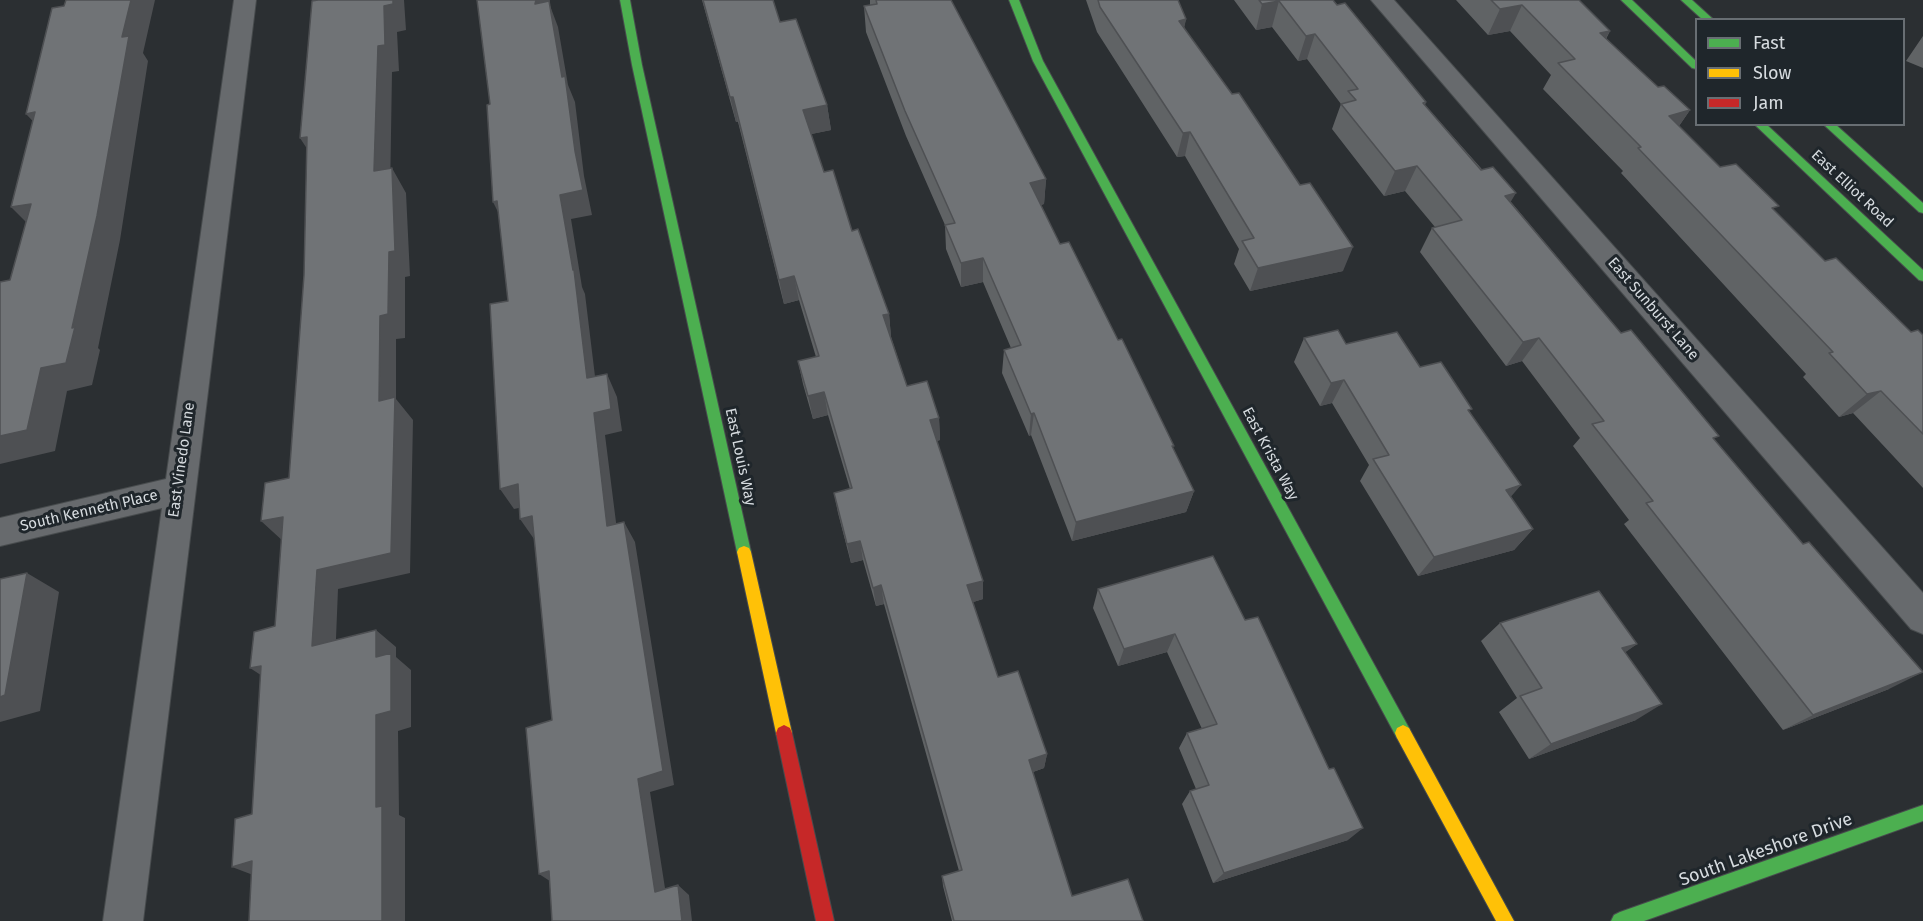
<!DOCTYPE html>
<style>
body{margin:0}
#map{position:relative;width:1923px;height:921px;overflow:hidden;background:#2b2f32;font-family:"Fira Sans",sans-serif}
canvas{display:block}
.legend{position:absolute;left:1695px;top:18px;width:210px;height:108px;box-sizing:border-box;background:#1f262b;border:2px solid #686e73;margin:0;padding:8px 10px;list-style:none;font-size:18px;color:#d6dbdf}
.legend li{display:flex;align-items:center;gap:12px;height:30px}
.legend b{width:30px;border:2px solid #686e73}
</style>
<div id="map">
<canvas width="1923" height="921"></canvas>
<ul class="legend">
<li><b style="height:8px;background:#4caf50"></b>Fast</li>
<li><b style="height:8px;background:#ffc107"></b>Slow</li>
<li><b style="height:8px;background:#c62828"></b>Jam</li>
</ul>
</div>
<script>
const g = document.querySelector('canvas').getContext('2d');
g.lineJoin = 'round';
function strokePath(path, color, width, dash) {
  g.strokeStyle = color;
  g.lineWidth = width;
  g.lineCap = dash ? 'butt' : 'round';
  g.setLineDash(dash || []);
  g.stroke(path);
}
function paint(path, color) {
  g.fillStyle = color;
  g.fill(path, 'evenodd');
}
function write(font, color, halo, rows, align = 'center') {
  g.font = font + ' "Fira Sans",sans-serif';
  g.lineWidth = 6;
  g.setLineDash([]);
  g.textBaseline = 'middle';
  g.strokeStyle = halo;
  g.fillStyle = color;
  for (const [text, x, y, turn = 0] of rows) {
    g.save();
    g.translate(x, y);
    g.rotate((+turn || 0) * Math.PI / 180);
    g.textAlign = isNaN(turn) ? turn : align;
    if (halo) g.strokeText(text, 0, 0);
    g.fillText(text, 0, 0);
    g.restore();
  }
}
const street = new Path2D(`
 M 234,0 L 256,0 L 143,921 L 103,921 L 162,508 L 0,546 L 0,518 L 166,479 Z
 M 1371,0 L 1394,0 L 1923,593 L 1923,634 L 1911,629 Z`);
const fast = new Path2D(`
 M 620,0 L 630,0 L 642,65 L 751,552 L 749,556 L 744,558 L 739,556 L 737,552 L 632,65 Z
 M 1009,0 L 1019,0 L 1043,61 L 1409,728 L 1411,733 L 1409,738 L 1403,741 L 1397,738 L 1033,61 Z
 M 1621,0 L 1632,0 L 1696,61 L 1696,69 L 1692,68 Z
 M 1681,0 L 1692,0 L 1714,20 L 1703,20 Z
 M 1754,124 L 1766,124 L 1923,270 L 1923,281 L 1919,280 Z
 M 1823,124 L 1835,124 L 1923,203 L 1923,213 L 1919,212 Z
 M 1923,805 L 1923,821 L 1644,921 L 1611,921 L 1614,915 L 1620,912 Z`);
const slow = new Path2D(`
 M 744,546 L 749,548 L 751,552 L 792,733 L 790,738 L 784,741 L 778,738 L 776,733 L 737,552 L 739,548 Z
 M 1403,725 L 1409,728 L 1514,921 L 1496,921 L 1397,738 L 1395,733 L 1397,728 Z`);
const jam = new Path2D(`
 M 784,725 L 790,728 L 792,733 L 834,921 L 816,921 L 776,733 L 778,728 Z`);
strokePath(street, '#474b4d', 2);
strokePath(fast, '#474b4d', 2);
strokePath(slow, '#474b4d', 2);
strokePath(jam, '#474b4d', 2);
paint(street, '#676a6d');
paint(fast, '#4caf50');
paint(slow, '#ffc107');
paint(jam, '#c62828');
paint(new Path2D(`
 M 702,0 L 773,0 L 780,22 L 827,105 L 831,130 L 811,134 L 824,172 L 852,231 L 889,314 L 891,337 L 907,386 L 939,418 L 940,440 L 937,441 L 983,599 L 973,602 L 998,677 L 1047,754 L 1044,768 L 1033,772 L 1072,896 L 1143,921 L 952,921 L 943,886 L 942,876 L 959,871 L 884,604 L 876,606 L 863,560 L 851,563 L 838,513 L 834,493 L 850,489 L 828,415 L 813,419 L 803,384 L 798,361 L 816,357 L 799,300 L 784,304 L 738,122 L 736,122 Z
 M 870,0 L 951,0 L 1046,179 L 1044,204 L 1041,205 L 1060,244 L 1118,340 L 1194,491 L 1186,512 L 1072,541 L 1031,435 L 1029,436 L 1002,373 L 1004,350 L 1011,348 L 983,282 L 961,287 L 946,249 L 945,225 L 906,136 L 866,32 L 864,6 L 870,5 Z
 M 1086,0 L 1178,0 L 1186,19 L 1184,27 L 1343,271 L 1250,291 L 1234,264 L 1239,249 L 1185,156 L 1177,157 L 1097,32 Z
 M 1234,0 L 1333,0 L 1426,102 L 1425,105 L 1511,202 L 1621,333 L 1715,440 L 1889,689 L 1783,730 L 1624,524 L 1629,520 L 1573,446 L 1580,438 L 1522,361 L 1506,366 L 1420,252 L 1432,228 L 1435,227 L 1405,191 L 1384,196 L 1332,129 L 1341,104 L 1307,59 L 1298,61 L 1272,27 L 1256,30 Z
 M 1456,0 L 1579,0 L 1610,31 L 1606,39 L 1658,87 L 1690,110 L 1679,126 L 1720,167 L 1775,211 L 1825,261 L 1911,332 L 1923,335 L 1923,488 L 1853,413 L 1839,417 L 1803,377 L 1806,374 L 1621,173 L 1623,171 L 1543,89 L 1551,75 L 1510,31 L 1488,35 Z
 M 1923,36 L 1923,68 L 1906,61 Z
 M 1304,338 L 1346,344 L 1420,367 L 1470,412 L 1511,497 L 1533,529 L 1514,550 L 1418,576 L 1360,481 L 1369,465 L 1332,403 L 1320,406 L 1294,362 Z
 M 1213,556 L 1348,840 L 1213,883 L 1182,804 L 1190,791 L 1196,789 L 1179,748 L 1187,733 L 1202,729 L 1167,652 L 1118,666 L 1093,608 L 1098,589 Z
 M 1500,623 L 1637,644 L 1625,652 L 1636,720 L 1529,759 L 1499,712 L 1517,698 L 1481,641 Z`), '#606365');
paint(new Path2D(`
 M 131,0 L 155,0 L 143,53 L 148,61 L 120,240 L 98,348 L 100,350 L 92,385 L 67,391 L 55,451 L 0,464 L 0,436 L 41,368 L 72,328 L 122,37 Z
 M 393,0 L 404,0 L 406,30 L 397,32 L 399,71 L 392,72 L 390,196 L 374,171 L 378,46 L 384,6 Z
 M 536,0 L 550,0 L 549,3 L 558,27 L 568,85 L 575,102 L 584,176 L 592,215 L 571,219 L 582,287 L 585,294 L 598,401 L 587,378 L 573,270 L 560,195 L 535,4 Z
 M 1279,1 L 1272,27 L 1256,30 L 1262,4 Z
 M 1522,5 L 1510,31 L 1488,35 L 1500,9 Z
 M 1186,19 L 1181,44 L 1179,21 Z
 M 1610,31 L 1595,57 L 1600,33 Z
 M 1315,34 L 1307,59 L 1298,61 L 1306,36 Z
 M 730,97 L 733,97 L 738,122 L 736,122 Z
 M 827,105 L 831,130 L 807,135 L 803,110 Z
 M 1690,110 L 1672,136 L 1669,116 Z
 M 35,112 L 49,138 L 26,114 Z
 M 1190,132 L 1185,156 L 1177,157 L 1183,133 Z
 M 307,137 L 317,164 L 300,138 Z
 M 1417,166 L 1405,191 L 1384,196 L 1395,171 Z
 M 392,168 L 406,193 L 410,276 L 405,277 L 405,338 L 396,339 L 396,399 L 413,420 L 410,573 L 338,589 L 335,663 L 312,646 L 317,570 L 379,401 L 380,316 L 389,252 Z
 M 1046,179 L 1044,204 L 1028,207 L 1030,183 Z
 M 1516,193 L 1501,218 L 1505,196 Z
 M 497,201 L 505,226 L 493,202 Z
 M 31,204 L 36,232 L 11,207 Z
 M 1353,247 L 1343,271 L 1250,291 L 1258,268 Z
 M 983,258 L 983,282 L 961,287 L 961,263 Z
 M 794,276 L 799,300 L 784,304 L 779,280 Z
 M 889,314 L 891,337 L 883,315 Z
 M 1539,338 L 1522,361 L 1506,366 L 1523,342 Z
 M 607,374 L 617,397 L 622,431 L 605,435 L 619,546 L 607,526 L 594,413 Z
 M 1344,380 L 1332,403 L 1320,406 L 1331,383 Z
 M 1881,391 L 1853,413 L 1839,417 L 1867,394 Z
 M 824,392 L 828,415 L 813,419 L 808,396 Z
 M 1034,413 L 1031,435 L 1029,436 L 1031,414 Z
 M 939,418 L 940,440 L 931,442 L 930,420 Z
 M 518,484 L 533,505 L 514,509 L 500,489 Z
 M 1521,485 L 1502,507 L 1506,490 Z
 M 1194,491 L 1186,512 L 1072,541 L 1076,522 Z
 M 532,516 L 534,539 L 520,519 Z
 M 283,517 L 284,542 L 261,521 Z
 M 624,522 L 635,542 L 674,785 L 650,792 L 667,901 L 655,892 L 638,779 Z
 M 1533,529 L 1514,550 L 1418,576 L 1434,557 Z
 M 860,541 L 863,560 L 851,563 L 847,544 Z
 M 27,573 L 59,592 L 40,711 L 0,722 L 0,697 Z
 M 983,581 L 983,599 L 967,604 L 967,585 Z
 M 881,585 L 884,604 L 876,606 L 873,588 Z
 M 376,630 L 396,647 L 396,657 L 411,670 L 411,727 L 398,731 L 399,815 L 405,818 L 405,921 L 382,921 L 376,807 Z
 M 1175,634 L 1167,652 L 1118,666 L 1124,649 Z
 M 1637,644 L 1613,661 L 1622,648 Z
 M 261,666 L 276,685 L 250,668 Z
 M 1923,672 L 1889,689 L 1783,730 L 1813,715 Z
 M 1662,704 L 1636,720 L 1529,759 L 1551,744 Z
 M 1047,754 L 1044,768 L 1027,774 L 1029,760 Z
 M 1363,828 L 1348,840 L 1213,883 L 1224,873 Z
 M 252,861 L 261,878 L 232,867 Z
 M 549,871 L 556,885 L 539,874 Z
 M 678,885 L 689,895 L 692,921 L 682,921 Z`), '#4e5053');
const building = new Path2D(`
 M 66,0 L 131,0 L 122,37 L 129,36 L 97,216 L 72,328 L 75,327 L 66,363 L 41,368 L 27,430 L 0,436 L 0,282 L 10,280 L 31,204 L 11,207 L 35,112 L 26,114 L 52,8 L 64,6 Z
 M 318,0 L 393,0 L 393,4 L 384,6 L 385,45 L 378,46 L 374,171 L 392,168 L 395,251 L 389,252 L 388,314 L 380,316 L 379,401 L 395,397 L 391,553 L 317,570 L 312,646 L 376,630 L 376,657 L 391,653 L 391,711 L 376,715 L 376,807 L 382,806 L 382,921 L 249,921 L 252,861 L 232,867 L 235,819 L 252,814 L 261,666 L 250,668 L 254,632 L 275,626 L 283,517 L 261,521 L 265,483 L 289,478 L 304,275 L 307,137 L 300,138 L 312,1 Z
 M 477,0 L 536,0 L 535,4 L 549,1 L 562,77 L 565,76 L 575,151 L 583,190 L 560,195 L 573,270 L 574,270 L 587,378 L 607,374 L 611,409 L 594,413 L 607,526 L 624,522 L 663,771 L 638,779 L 655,892 L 678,885 L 682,921 L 552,921 L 549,871 L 539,874 L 526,728 L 552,720 L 532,516 L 520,519 L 518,484 L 500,489 L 490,304 L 508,301 L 497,201 L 493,202 L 487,105 L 490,104 Z
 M 703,0 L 773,0 L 780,22 L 796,19 L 827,105 L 803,110 L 824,172 L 833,170 L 852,231 L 858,229 L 889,314 L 883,315 L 907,386 L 927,381 L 939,418 L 930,420 L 983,581 L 967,585 L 998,677 L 1018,671 L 1047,754 L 1029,760 L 1072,896 L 1128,879 L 1143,921 L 954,921 L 942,876 L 962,870 L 881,585 L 873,588 L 860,541 L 847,544 L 834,493 L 852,488 L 824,392 L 808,396 L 798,361 L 819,356 L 794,276 L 779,280 L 733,97 L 730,97 Z
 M 876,0 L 951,0 L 1046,179 L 1030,183 L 1060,244 L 1069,242 L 1118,340 L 1122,339 L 1174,446 L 1172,446 L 1194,491 L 1076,522 L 1034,413 L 1031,414 L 1004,350 L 1021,345 L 983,258 L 961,263 L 945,225 L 955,223 L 905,111 L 864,6 L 877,4 Z
 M 1098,0 L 1178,0 L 1186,19 L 1179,21 L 1232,94 L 1239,93 L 1300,185 L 1310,183 L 1353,247 L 1258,268 L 1242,241 L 1254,238 L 1190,132 L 1183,133 L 1100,7 Z
 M 1259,0 L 1333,0 L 1337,5 L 1345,3 L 1426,102 L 1423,103 L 1481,170 L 1493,167 L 1516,193 L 1505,196 L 1621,333 L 1631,330 L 1719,436 L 1713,438 L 1803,544 L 1809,542 L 1923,672 L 1813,715 L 1646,503 L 1653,501 L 1592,424 L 1604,421 L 1539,338 L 1523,342 L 1432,228 L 1462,220 L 1417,166 L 1395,171 L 1341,104 L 1356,100 L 1348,91 L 1358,89 L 1315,34 L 1306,36 L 1279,1 L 1262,4 Z
 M 1491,0 L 1579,0 L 1610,31 L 1600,33 L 1658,87 L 1664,86 L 1690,110 L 1669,116 L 1720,167 L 1736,164 L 1779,206 L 1772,208 L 1825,261 L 1836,258 L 1911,332 L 1918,330 L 1923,335 L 1923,434 L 1881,391 L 1867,394 L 1829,353 L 1833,352 L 1638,148 L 1641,147 L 1558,63 L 1575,59 L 1522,5 L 1500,9 Z
 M 1338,330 L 1346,344 L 1397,332 L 1420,367 L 1441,362 L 1472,409 L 1468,410 L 1521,485 L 1506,490 L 1533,529 L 1434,557 L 1373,459 L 1389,455 L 1344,380 L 1331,383 L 1304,338 Z
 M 1213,556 L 1245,620 L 1258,617 L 1329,769 L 1334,768 L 1363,828 L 1224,873 L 1190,791 L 1209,785 L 1187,733 L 1217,724 L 1175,634 L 1124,649 L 1098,589 Z
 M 27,573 L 5,695 L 0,697 L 0,579 Z
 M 1599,591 L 1637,644 L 1622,648 L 1662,704 L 1551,744 L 1520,696 L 1542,688 L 1500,623 Z`);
paint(building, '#707376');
strokePath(building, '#4e5053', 1.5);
write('15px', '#d6dbdf', '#1f262b', [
 ["East Elliot Road",1852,189,43],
 ["East Sunburst Lane",1653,309,49],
 ["East Krista Way",1270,454,62],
 ["East Louis Way",740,457,78],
 ["East Vinedo Lane",182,460,-82],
 ["South Kenneth Place",89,511,-13]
]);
write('18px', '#d6dbdf', '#1f262b', [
 ["South Lakeshore Drive",1766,850,-20]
]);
</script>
